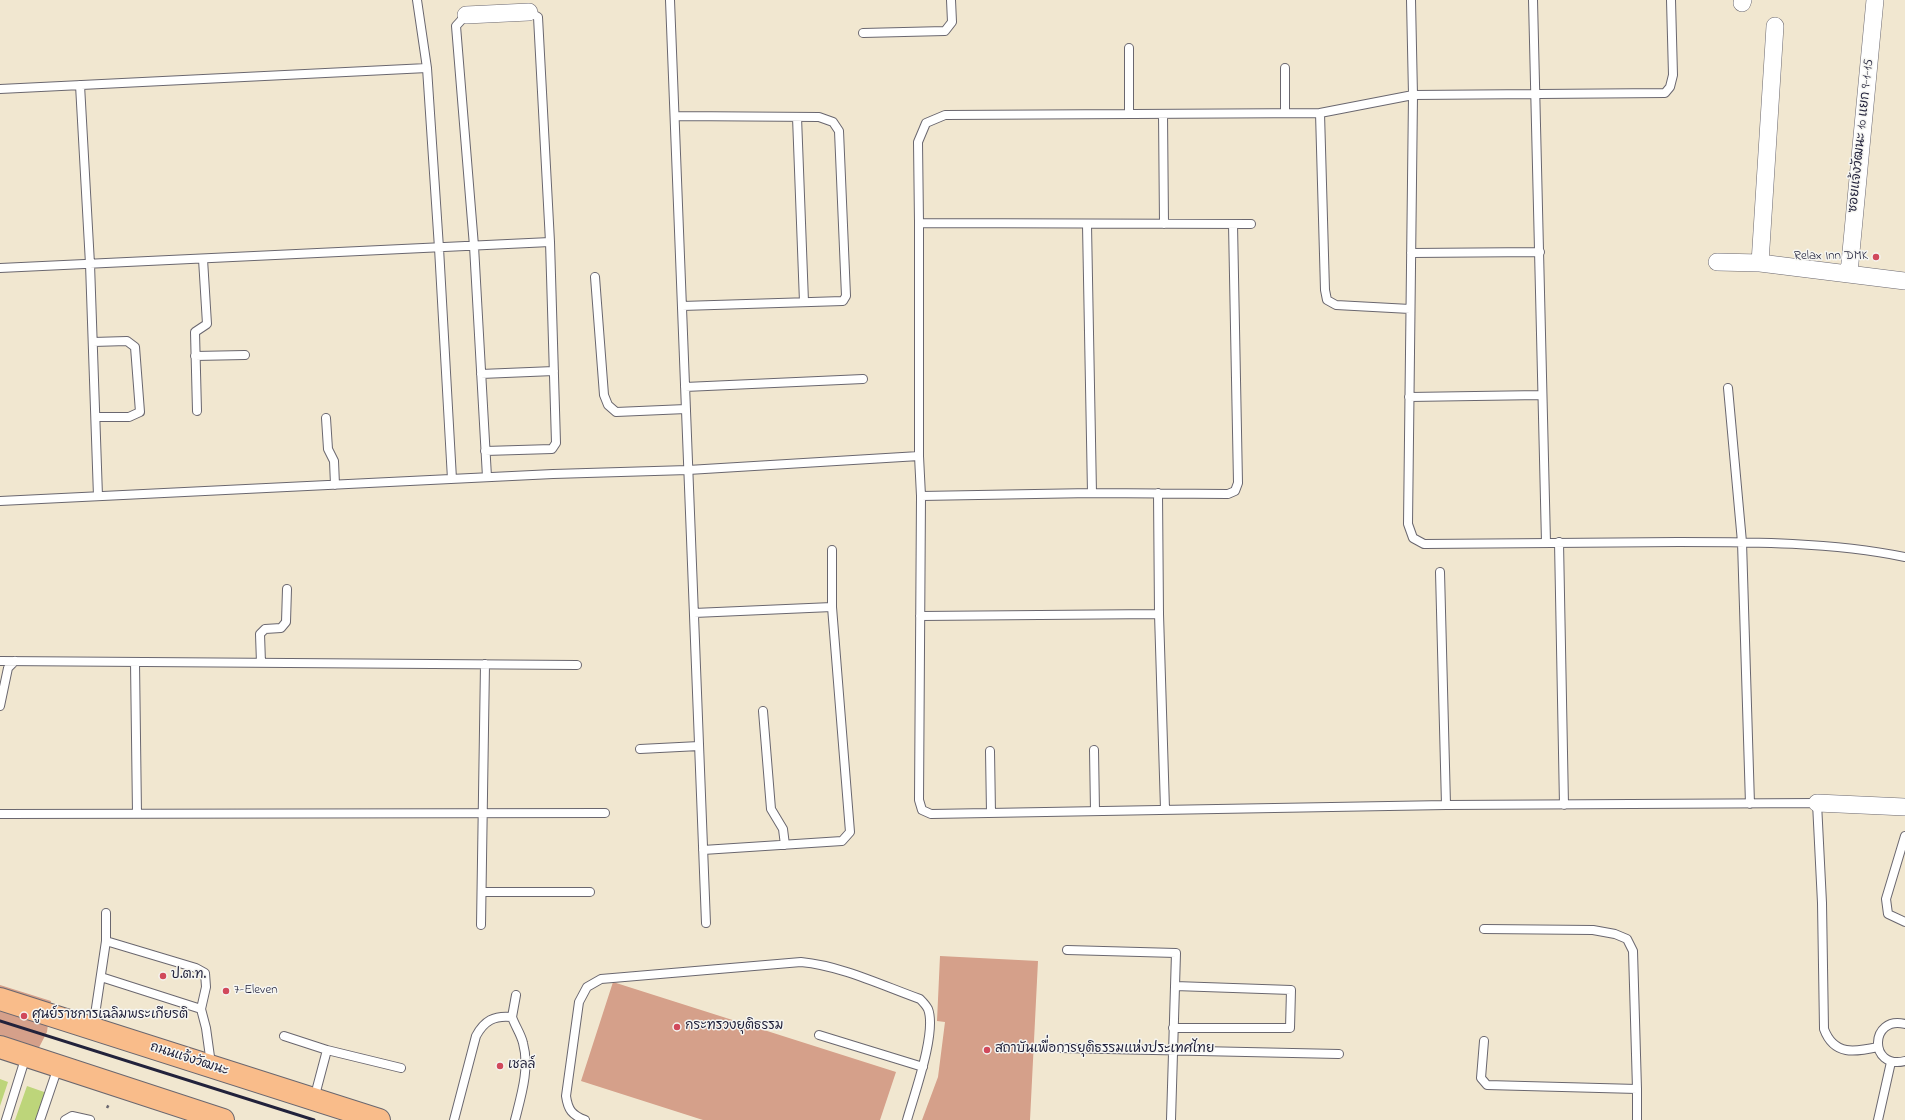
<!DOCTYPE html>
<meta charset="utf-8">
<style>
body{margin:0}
canvas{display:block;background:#f1e7d0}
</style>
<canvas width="1905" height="1120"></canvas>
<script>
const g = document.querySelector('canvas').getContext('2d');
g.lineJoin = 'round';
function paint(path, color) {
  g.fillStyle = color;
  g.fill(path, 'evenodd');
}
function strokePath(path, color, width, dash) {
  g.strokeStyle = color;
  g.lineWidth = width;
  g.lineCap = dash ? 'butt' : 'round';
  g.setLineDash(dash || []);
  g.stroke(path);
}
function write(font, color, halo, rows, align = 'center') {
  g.font = font + ' "Indie Flower","Playpen Sans Thai",sans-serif';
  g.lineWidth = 3;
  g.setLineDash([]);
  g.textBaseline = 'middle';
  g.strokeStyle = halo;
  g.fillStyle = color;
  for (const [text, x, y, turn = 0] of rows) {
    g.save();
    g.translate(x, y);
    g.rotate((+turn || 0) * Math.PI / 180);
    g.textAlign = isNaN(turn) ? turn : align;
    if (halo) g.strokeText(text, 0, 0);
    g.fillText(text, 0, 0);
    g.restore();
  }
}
paint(new Path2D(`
 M 0,1079 L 8,1082 L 0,1106 Z
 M 27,1086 L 47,1093 L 38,1120 L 15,1120 Z`), '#bdd57a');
paint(new Path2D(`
 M 940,956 L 1038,961 L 1030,1120 L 922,1120 L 938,1077 L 945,1022 L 937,1021 Z
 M 613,982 L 896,1072 L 880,1120 L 703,1120 L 581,1081 Z
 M 0,985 L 51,1001 L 47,1032 L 31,1063 L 0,1053 Z`), '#d5a08a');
const service = new Path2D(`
 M 417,0 L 427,68 L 439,248 L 452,479
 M 670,0 L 706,923
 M 1411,0 L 1413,95 L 1408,524 L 1413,538 L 1424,544 C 1509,543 1594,542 1679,542 C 1754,542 1831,542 1905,557
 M 1533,0 L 1546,542
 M 466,15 L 456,26 L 474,246 L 487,477
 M 863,33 L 945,31 L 952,22 L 951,0
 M 1129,48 L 1129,114
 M 80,85 L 90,264 L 98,496
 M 0,89 L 427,68
 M 1285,113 L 1285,68
 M 1320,113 L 1413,95 L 1665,93 L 1670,87 L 1673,75 L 1671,0
 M 1163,114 L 1164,224
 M 675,116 L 819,117 L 833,122 L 839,131 L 846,296 L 843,301 L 682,306
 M 797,117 L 804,302
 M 919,223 L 1251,224
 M 1087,225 L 1092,493
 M 1411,253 L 1540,252
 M 0,268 L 550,242
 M 595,277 L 604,395 L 608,405 L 616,412 L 686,409
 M 1410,309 L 1336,305 L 1327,300 L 1325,290 L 1320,113 L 945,115 L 926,123 L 918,142 L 919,223 L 919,456 L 921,496 L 919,800 L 922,810 L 931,814 L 1446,805 L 1817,803 L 1822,903 L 1824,1029 C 1834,1056 1855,1052 1878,1047
 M 93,342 L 127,341 L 135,347 L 140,412 L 129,417 L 96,417
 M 195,356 L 245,355
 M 481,374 L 554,371
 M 685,387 L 863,379
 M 1728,388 L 1742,542 L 1750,804
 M 1409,397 L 1541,395
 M 197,411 L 195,332 L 207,324 L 203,259
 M 326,418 L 328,449 L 334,461 L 335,485
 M 485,451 L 552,449 L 556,443 L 550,242 L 538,17 L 529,12
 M 1158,493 L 1159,614 L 1165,809
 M 921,496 L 1092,493 L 1228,494 L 1235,491 L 1238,483 L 1233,224
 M 0,501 L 553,474 L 688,470 L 919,456
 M 1559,542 L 1564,805
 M 1440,572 L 1446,805
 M 694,613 L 832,607
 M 920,616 L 1159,614
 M 0,661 L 577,665
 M 135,662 L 137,814
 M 261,663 L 260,634 L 265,629 L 281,628 L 286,622 L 287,589
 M 0,706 L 8,668 L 15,661
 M 763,711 L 771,809 L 783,829 L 785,845
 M 640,749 L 699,746
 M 1094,750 L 1095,811
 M 990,751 L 991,813
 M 0,814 L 605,813
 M 1905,836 L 1886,899 L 1888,914 L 1905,922
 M 703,850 L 842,841 L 850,832 L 832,607 L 832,550
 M 482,892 L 590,892
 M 481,925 L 485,664
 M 1484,929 L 1593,930 L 1615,934 L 1627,939 L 1633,951 L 1637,1089
 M 106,941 L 196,968 L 205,973 L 206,987 L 201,1009 L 206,1028 L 211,1064
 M 1067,950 L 1176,953 L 1171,1120
 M 101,977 L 201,1009
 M 512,1017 C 515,1026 521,1034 523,1043 C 530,1068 521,1096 515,1120
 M 1905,1024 C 1870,1015 1868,1070 1905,1061
 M 93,1028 L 106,941 L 106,913
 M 1173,1028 L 1290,1028 L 1291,990 L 1175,986
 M 819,1035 L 923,1067
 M 284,1036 L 327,1050 L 314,1099
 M 1484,1041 L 1481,1078 L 1487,1085 L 1637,1089 L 1637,1120
 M 1060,1048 L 1339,1054
 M 327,1050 L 401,1068
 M 6,1120 L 26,1056
 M 40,1120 L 58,1067
 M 65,1120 L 72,1116 L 90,1120
 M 454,1120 L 476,1036 C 484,1021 494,1015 512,1017 L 516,995
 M 585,1120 C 572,1115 568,1110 566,1096 L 579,1002 L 587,987 L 601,979 L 801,962 C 842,966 881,985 920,999 C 923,1002 926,1005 928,1009 C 937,1032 914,1095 907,1120
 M 1878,1120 L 1891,1062`);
const minor = new Path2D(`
 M 1742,3 L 1743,0
 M 466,15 L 529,12
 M 1717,262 L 1760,263 L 1905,281
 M 1760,263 L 1775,26
 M 1849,273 L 1875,0
 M 1817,803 L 1905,807`);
const primary = new Path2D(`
 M 0,999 L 379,1120
 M 0,1047 L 223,1120`);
strokePath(service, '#6a676f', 10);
strokePath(minor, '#6a676f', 18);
strokePath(primary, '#6a676f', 24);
strokePath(new Path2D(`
 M 107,1108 L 109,1104`), '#6a676f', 2.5, [3, 3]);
strokePath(service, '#fff', 8);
strokePath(minor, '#fff', 17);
strokePath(primary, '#f9bc8a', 22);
strokePath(new Path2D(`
 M 0,1021 L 314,1120`), '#22223b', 3);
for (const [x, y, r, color] of [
 [1876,257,4,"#d1495b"],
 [163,976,4,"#d1495b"],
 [226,991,4,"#d1495b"],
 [24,1016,4,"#d1495b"],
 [677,1027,4,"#d1495b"],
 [987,1050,4,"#d1495b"],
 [500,1066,4,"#d1495b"]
]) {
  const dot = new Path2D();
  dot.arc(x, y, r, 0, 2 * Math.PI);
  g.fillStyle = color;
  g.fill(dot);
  strokePath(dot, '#f6f6f2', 1.5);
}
write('13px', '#22223b', '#f6f6f2', [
 ["ซอยแจ้งวัฒนะ 10 แยก 9-1-15",1862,136,-84],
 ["ถนนแจ้งวัฒนะ",189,1060,18]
]);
write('13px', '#22223b', '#f6f6f2', [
 ["Relax Inn DMK",1868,257,"right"],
 ["ป.ต.ท.",171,976],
 ["7-Eleven",234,991],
 ["ศูนย์ราชการเฉลิมพระเกียรติ",32,1016],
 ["กระทรวงยุติธรรม",685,1027],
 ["สถาบันเพื่อการยุติธรรมแห่งประเทศไทย",995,1050],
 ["เชลล์",508,1066]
], 'left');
</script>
